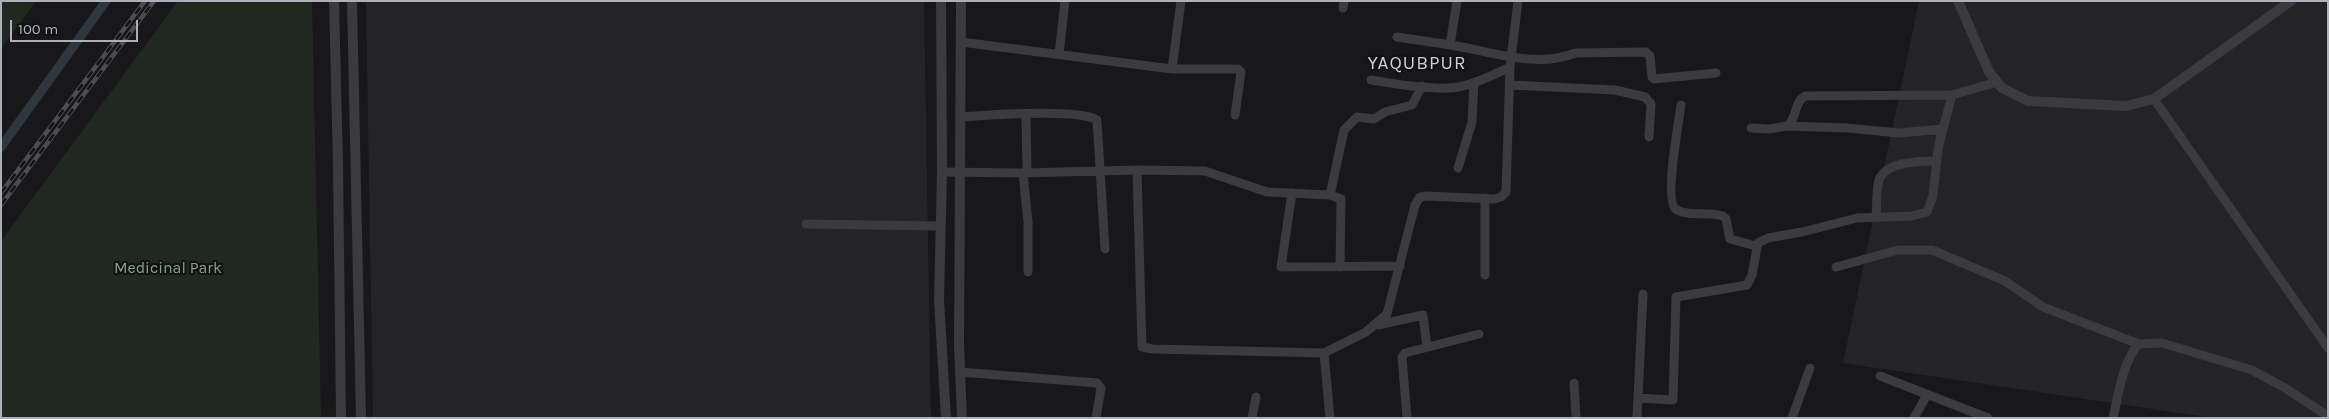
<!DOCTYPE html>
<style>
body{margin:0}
#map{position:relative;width:2329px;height:419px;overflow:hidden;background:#18181a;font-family:Karla,sans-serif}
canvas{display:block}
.frame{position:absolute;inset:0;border:2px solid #acb0b9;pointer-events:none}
.scale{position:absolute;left:10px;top:20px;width:128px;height:22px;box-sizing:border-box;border:2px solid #acb0b9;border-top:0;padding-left:6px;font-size:15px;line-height:18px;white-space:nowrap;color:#acb0b9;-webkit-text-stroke:4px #131315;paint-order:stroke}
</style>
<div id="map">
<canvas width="2329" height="419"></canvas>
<div class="frame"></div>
<div class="scale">100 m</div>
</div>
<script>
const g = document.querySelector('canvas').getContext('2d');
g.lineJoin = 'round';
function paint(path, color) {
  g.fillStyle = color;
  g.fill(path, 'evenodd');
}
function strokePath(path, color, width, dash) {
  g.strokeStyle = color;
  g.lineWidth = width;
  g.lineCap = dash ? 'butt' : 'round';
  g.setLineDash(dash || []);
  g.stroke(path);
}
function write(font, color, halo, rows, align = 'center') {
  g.font = font + ' Karla,sans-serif';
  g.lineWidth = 4.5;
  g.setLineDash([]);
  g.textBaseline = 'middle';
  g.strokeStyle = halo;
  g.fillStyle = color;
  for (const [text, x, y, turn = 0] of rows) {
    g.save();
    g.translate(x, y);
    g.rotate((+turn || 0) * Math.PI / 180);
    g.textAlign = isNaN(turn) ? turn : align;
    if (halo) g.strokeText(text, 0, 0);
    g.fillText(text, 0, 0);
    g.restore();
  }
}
paint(new Path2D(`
 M 366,1 L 924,1 L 931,418 L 373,418 Z
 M 1919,1 L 2328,1 L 2328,418 L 2213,418 L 1843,363 Z`), '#242427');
paint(new Path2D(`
 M 1,1 L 36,1 L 1,49 Z
 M 178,1 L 312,1 L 321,418 L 1,418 L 1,241 Z`), '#212821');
strokePath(new Path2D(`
 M 1,147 L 106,1`), '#2f373d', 9);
strokePath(new Path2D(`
 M 1343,8 L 1344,1
 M 1397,37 C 1415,40 1433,42 1451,45 C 1490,51 1537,69 1575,53 L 1646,52 L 1650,56 L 1652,77 L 1654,79 L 1716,73
 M 961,42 L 1172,69 L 1238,69 L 1241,72 L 1235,115
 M 1450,45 L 1457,1
 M 1059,54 L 1065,1
 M 1172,69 L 1181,1
 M 1371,80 C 1397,84 1438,92 1463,86 C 1480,82 1495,74 1510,67
 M 1510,85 L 1615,90 L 1645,97 L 1651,104 L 1649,137
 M 2154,99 L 2328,348
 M 1681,105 C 1679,121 1663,204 1677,210 C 1690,217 1708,211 1723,216 L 1726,219 L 1730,239 L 1756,246
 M 1026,114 L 1027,173
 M 961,117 C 988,115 1076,108 1097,120 L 1105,249
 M 1787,126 L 1847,128 L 1899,133 L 1943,129
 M 1751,128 L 1769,129 L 1787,126 C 1798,118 1793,103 1805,96 L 1952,95 L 1997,82
 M 1458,168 L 1472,122 L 1474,83
 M 1137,170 L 1142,347 L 1153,349 L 1324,353 L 1366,332 L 1387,314 L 1415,205 L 1420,197 L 1427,196 L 1494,199 L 1501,197 L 1506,192 L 1510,67 L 1518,1
 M 942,172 L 1023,173 L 1137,170 L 1205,171 L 1267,192 L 1330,195 L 1344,130 L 1357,117 L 1374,119 L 1385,112 L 1412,105 L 1422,86
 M 1023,173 L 1028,222 L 1028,272
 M 1292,193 L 1281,267 L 1400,266
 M 1330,195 L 1341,199 L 1340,267
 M 1876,216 C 1877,205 1876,191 1879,180 C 1886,161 1921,161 1937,161
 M 806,224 L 940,226
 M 1836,267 L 1898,250 L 1932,250 L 2005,281 L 2043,307 L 2139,344 L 2162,343 L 2252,370 L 2285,388 L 2328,416
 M 1485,275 L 1485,198
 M 1378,325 L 1423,315 L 1427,347
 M 1324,353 L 1330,418
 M 960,372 L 1097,383 L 1101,388 L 1096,418
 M 1880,376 L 1988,418
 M 1574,383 L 1576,418
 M 1638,398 L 1673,400 L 1676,297 L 1747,285 L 1752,275 L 1758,243 L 1768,238 L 1802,232 L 1857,218 L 1912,216 L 1927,212 L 1933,196 L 1938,148 L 1952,95
 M 1252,418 L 1256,397
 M 1407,418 L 1402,357 L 1405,353 L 1479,334
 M 1637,418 L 1643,294
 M 1792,418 L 1810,368
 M 1914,418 L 1927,395
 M 2113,418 C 2119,394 2122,362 2139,344`), '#3a3a3f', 9);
strokePath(new Path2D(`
 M 334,1 L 338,165 L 341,418
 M 352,1 L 361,418
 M 941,1 L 942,172 L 939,300 L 946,418
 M 961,1 L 959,345 L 962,418
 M 1958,1 L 1989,72 L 2002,88 L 2028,101 L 2126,106 L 2154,99 L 2291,1`), '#3a3a3f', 10);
const rail = new Path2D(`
 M 1,193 L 145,1
 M 1,205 L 154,1`);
strokePath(rail, '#4d4e54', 4.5);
strokePath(rail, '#131315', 2.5, [8]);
write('16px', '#84a286', '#131315', [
 ["Medicinal Park",168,268]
]);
g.letterSpacing = '1px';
write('19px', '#cccfd5', '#131315', [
 ["YAQUBPUR",1417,64]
]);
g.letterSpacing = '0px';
</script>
